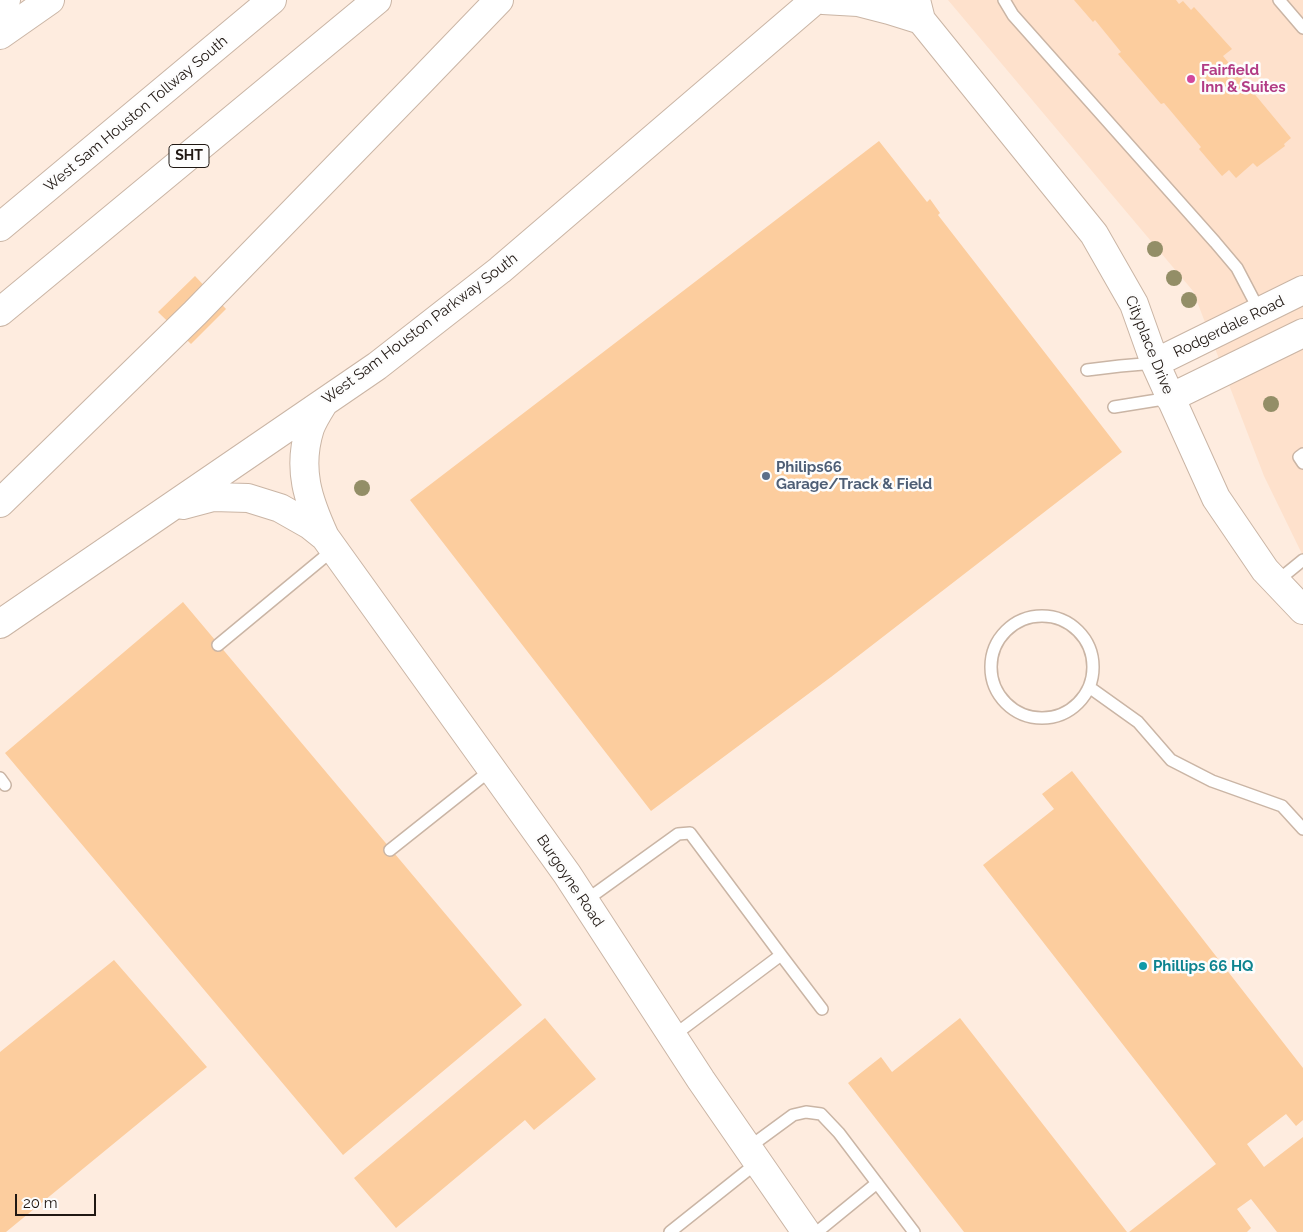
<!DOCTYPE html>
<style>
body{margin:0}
#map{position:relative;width:1303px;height:1232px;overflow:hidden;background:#feecdf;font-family:Raleway,sans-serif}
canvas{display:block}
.scale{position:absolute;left:15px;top:1194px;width:81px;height:22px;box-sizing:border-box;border:2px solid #201813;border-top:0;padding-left:6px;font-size:15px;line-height:18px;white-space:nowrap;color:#201813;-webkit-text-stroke:4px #fdfdfd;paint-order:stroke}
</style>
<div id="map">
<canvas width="1303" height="1232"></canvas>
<div class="scale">20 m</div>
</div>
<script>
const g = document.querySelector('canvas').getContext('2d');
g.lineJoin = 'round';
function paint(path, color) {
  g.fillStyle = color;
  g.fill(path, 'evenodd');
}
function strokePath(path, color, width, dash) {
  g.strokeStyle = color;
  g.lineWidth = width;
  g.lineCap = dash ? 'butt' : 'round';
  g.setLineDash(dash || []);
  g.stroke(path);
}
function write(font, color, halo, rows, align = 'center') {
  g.font = font + ' Raleway,sans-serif';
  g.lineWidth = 5;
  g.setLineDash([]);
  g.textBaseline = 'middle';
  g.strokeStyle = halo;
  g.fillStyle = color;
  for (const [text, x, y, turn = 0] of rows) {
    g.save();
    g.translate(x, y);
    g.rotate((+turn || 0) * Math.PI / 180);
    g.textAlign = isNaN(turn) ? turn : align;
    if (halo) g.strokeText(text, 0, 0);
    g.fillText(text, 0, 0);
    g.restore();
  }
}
paint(new Path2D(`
 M 948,0 L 1303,0 L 1303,556 L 1264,476 L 1193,291 Z`), '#fee1cc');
paint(new Path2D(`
 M 1074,0 L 1176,0 L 1179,4 L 1183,1 L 1191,10 L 1194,7 L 1232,49 L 1223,56 L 1291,138 L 1284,144 L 1285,146 L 1257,167 L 1253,163 L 1236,178 L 1229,170 L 1222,176 L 1199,149 L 1201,147 L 1164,103 L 1161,104 L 1118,54 L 1121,52 L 1095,20 L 1093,22 Z
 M 879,141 L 927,202 L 930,199 L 940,213 L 938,215 L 1122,452 L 831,677 L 651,811 L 410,500 Z
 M 195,276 L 226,309 L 191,344 L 158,312 Z
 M 183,602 L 522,1005 L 343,1155 L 5,753 Z
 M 1072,771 L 1303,1068 L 1303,1120 L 1296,1126 L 1286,1114 L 1247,1144 L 1264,1167 L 1303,1137 L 1303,1232 L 1277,1232 L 1251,1199 L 1237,1209 L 1251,1228 L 1247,1232 L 1129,1232 L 1216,1164 L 983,865 L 1054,809 L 1042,794 Z
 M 114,960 L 207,1067 L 6,1232 L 0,1232 L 0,1052 Z
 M 545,1018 L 596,1079 L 534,1130 L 525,1120 L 396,1228 L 354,1178 Z
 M 960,1018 L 1127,1232 L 964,1232 L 848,1083 L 881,1057 L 892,1072 Z`), '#fccd9e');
const lane = new Path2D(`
 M 1004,0 L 1013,15 L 1215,242 L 1237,268 L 1260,312
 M 1279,0 L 1303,28
 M 1087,370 L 1120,366 L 1155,363
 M 1114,407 L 1170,398
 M 1303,454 L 1299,457 L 1303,463
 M 1276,582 L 1303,560
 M991 667a51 51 0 1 1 102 0a51 51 0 1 1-102 0Z
 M 218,645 L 334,549
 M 1089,687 L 1138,722 L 1171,760 L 1212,781 L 1282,806 L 1303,829
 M 0,778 L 5,785
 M 390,850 L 492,769
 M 585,901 L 678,834 L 690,833 L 781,955 L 673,1036
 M 781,955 L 822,1009
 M 748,1148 L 793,1115 L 806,1112 L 821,1114 L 839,1133 L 914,1232
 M 670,1232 L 758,1162
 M 817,1232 L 877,1183`);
const secondary = new Path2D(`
 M 823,0 L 858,2 L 889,10 L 921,20
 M 916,0 L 921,20 L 1094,234 L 1134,304 L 1155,363 L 1216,498 L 1265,570 L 1303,610
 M 0,5 L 6,0
 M 1155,363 L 1303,290
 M 1170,398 L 1303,333
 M 323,404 C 318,412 313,420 310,428 C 297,469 308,500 325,537 L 567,874 L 701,1080 L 806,1232
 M 183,505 L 213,497 L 248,498 L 280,508 L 310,525 L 325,537
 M 0,624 L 377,366 L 500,270 L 815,0`);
const highway = new Path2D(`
 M 0,35 L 50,0
 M 0,227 L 272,0
 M 0,312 L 377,0
 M 0,503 L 195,313 L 421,81 L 499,0`);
strokePath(lane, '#cab5a5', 14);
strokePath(secondary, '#cab5a5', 30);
strokePath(highway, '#cab5a5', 30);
strokePath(lane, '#fff', 11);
strokePath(secondary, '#fff', 28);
strokePath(highway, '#fff', 28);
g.fillStyle = '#938e67';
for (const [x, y] of [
 [1155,249],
 [1174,278],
 [1189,300],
 [1271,404],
 [362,488]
]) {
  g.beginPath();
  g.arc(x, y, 8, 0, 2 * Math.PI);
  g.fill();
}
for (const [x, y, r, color] of [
 [1191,79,5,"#d1479c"],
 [766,476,5,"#5c6f8a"],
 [1143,966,5,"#0f9aa8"]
]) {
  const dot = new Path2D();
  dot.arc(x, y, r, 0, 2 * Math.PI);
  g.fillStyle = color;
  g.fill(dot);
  strokePath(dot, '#fdfdfd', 2);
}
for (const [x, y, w] of [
 [189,156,40]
]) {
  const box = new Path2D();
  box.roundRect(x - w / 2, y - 11.5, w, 23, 4);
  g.fillStyle = '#fdfdfd';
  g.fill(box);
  strokePath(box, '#201813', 1);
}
write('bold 14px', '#201813', null, [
 ["SHT",189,156]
]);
write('bold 15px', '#b23c85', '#fdfdfd', [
 ["Fairfield",1201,70],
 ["Inn & Suites",1201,87]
], 'left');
write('15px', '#201813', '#fdfdfd', [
 ["West Sam Houston Tollway South",136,114,-40],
 ["Rodgerdale Road",1229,327,-26],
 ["West Sam Houston Parkway South",420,329,-37],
 ["Cityplace Drive",1149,345,68],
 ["Burgoyne Road",570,881,56]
]);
write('bold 15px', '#4e5e75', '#fdfdfd', [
 ["Philips66",776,467],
 ["Garage/Track & Field",776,484]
], 'left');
write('bold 15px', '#0d838f', '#fdfdfd', [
 ["Phillips 66 HQ",1153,966]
], 'left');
</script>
